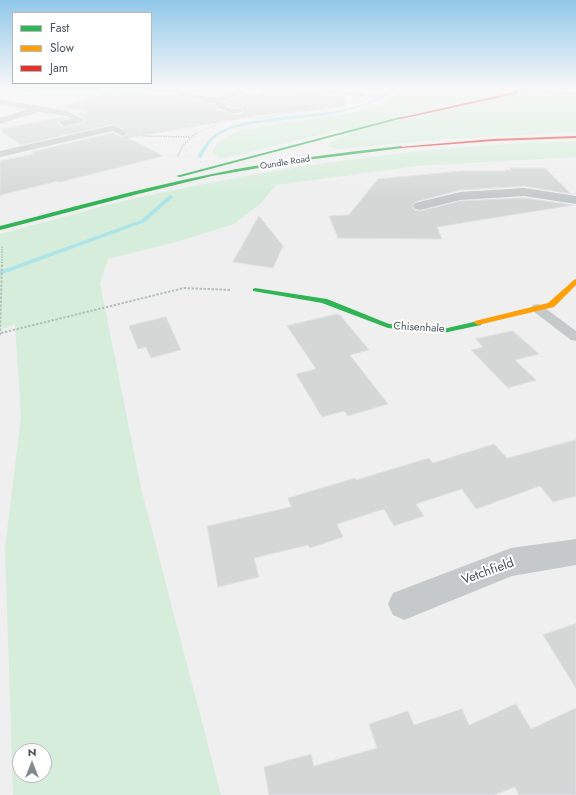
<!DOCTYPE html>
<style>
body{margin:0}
#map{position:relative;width:576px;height:795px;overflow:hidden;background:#efefef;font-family:Jost,sans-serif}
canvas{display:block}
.legend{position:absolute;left:12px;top:12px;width:140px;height:72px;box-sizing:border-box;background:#fff;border:1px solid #b5babd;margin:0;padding:5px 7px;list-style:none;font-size:12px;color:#475359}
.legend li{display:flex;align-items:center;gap:8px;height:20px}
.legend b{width:20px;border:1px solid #b5babd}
.north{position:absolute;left:12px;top:743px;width:40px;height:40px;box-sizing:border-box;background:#fff;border:1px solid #b5babd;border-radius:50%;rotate:0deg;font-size:11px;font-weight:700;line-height:16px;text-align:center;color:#475359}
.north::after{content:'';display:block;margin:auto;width:14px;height:18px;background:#828a8e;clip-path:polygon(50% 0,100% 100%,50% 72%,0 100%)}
</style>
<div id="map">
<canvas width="576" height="795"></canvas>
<ul class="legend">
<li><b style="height:5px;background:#30b455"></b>Fast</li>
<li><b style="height:5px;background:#ff9f0a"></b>Slow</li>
<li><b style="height:5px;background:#e5322d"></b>Jam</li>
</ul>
<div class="north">N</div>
</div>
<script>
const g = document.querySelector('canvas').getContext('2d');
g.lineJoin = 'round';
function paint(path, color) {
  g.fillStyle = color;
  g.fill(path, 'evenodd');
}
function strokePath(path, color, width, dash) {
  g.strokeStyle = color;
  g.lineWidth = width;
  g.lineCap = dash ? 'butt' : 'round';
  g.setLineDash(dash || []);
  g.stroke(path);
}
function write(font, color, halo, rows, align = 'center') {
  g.font = font + ' Jost,sans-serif';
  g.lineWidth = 4;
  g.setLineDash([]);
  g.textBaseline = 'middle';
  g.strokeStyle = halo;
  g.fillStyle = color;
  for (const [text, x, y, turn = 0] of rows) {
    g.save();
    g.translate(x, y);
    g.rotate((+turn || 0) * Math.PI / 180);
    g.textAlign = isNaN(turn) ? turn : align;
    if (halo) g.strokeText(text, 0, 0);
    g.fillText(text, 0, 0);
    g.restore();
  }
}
paint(new Path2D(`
 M 0,88 L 41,88 L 0,98 Z
 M 404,88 L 494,88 L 528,93 L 576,95 L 576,132 L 447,139 L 338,149 L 327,146 L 333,140 L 351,134 L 340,130 L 221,159 L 212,153 C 217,139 228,135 241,130 L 355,112 L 380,105 Z
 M 576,141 L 576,157 L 417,166 L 276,185 L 261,203 L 234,224 L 180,241 L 108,259 L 100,284 L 142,492 L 221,795 L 13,795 L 5,548 L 21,417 L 15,324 L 0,330 L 0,234 C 46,222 91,209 137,198 C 281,166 428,145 576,141 ZM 20,751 L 44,751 L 44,775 L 20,775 Z`), '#d5edda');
paint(new Path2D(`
 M 393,88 L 397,88 C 359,116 312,116 266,122 C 250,124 231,126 217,136 C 210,141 205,151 201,158 L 197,157 C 202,149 206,141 214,135 C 238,116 311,116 343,110 C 361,106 378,98 393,88 Z
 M 170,195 L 173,197 L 172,198 L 145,222 L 0,275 L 0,271 L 141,220 Z`), '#ace4e7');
const building = new Path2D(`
 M 195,88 L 224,88 L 232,90 L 217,96 L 208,96 L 186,90 Z
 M 270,88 L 345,97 L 345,106 L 262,115 L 128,138 L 163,156 L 60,182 L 58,181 L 0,195 L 0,161 L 34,154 L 31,152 L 113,133 L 122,137 L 129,134 L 114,124 L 21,145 L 1,131 L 3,130 L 1,129 L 61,117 L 67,118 L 58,122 L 58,124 L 63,127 L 83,123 L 86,121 L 86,119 L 76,114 L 90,111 L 62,107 L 112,90 L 161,96 L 170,94 L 208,104 L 214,104 L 218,109 L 234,115 L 241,114 L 244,111 L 240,108 L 231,108 L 226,105 L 225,102 L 245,94 L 255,96 Z
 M 510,168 L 545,168 L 571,194 L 524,186 L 460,190 L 415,202 L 412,207 L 415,210 L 420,211 L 460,201 L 524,198 L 573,205 L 437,227 L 442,239 L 338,238 L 329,216 L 349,215 L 378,179 L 461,171 L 506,171 L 505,170 L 511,170 Z
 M 259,216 L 283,246 L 273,268 L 233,262 Z
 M 337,314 L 341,316 L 369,350 L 350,355 L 388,404 L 348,416 L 344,411 L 322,417 L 296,374 L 316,369 L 287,326 Z
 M 166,317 L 181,350 L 151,358 L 146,347 L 138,349 L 129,326 Z
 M 513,331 L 539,354 L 515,360 L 536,380 L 508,388 L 471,350 L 483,347 L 476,339 Z
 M 576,440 L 576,496 L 553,502 L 540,486 L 476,509 L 462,489 L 416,504 L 424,516 L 394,526 L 384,509 L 337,524 L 343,537 L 310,548 L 308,545 L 254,558 L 259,577 L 218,587 L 207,526 L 291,507 L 288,498 L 355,478 L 356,480 L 429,458 L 433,463 L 494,444 L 507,458 Z
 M 576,624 L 576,688 L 543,635 Z
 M 516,704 L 531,729 L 576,708 L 576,795 L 519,795 L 515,787 L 494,795 L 269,795 L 264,767 L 311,754 L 314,766 L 377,748 L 369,724 L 408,711 L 414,725 L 462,709 L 469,725 Z`);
paint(building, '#d5d7d7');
strokePath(building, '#e0e1e2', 1);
strokePath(new Path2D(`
 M 257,118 L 323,108
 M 195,134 L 216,125`), '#b6c1bc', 1, [1, 1]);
strokePath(new Path2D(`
 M 143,136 L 190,137
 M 178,156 L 183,145 L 196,133
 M 2,263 L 2,246`), '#b6c1bc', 1.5, [1.5, 1]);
strokePath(new Path2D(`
 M 1,333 L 184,288 L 231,290
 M 0,335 L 2,262`), '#b6c1bc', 2, [2.5, 1.5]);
paint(new Path2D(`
 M 221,104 L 231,109 L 240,109 L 243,111 C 235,116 226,112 219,107 L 219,105 Z
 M 537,304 L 541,305 L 576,331 L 576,341 L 571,340 L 533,311 L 531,308 L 533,305 Z`), '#c6c9ca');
paint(new Path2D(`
 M 152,88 L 168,88 L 208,97 L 217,97 L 243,88 L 255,88 L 223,101 L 225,106 L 221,109 L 218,108 L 215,103 L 208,103 Z
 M 318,88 L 363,93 L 367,95 L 363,97 L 332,94 Z
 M 511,88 L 542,88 L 576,92 L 576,96 L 515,90 Z
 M 0,99 L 68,111 L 85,120 L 83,122 L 64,126 L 59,123 L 61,121 L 71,119 L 66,116 L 38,112 L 0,124 L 0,118 L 27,109 L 0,105 Z
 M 114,125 L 128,133 L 123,136 L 113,131 L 0,157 L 0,151 Z
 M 524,188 L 576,196 L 576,204 L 524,196 L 460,200 L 420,210 L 415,209 L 413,206 L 415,203 L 460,192 Z
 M 576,539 L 576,565 L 512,576 L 404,620 L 393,615 L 388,604 L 393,593 L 511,548 Z`), '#c6c9ca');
paint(new Path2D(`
 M 400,117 L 403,118 L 180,177 L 176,176 Z
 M 401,146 L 403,148 L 306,160 L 212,176 L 134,195 L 0,230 L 0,226 C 71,208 141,188 212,174 C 274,161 338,153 401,146 Z
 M 255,288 L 327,299 L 389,324 L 443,329 L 478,321 L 482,323 L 481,325 L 443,333 L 388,328 L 322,303 L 253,291 L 253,289 Z`), '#30b455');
paint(new Path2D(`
 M 576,279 L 576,285 L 554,307 L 478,325 L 474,323 L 475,321 L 548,303 L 574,280 Z`), '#ff9f0a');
paint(new Path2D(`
 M 518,88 L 521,89 L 516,94 L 401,119 L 399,118 L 514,92 Z
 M 576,136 L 576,138 L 493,141 L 401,148 L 399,147 L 493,139 Z`), '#e5322d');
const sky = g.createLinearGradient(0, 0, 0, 200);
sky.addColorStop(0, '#90c7e8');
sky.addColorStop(0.44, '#f8f8f8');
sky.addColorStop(1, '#f8f8f800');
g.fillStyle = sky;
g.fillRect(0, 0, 576, 200);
write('9px', '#475359', '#fff', [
 ["Oundle Road",285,163,-9]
]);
write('11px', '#475359', '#fff', [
 ["Chisenhale",419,328,3]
]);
write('13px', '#475359', '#fff', [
 ["Vetchfield",488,572,-20]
]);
</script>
